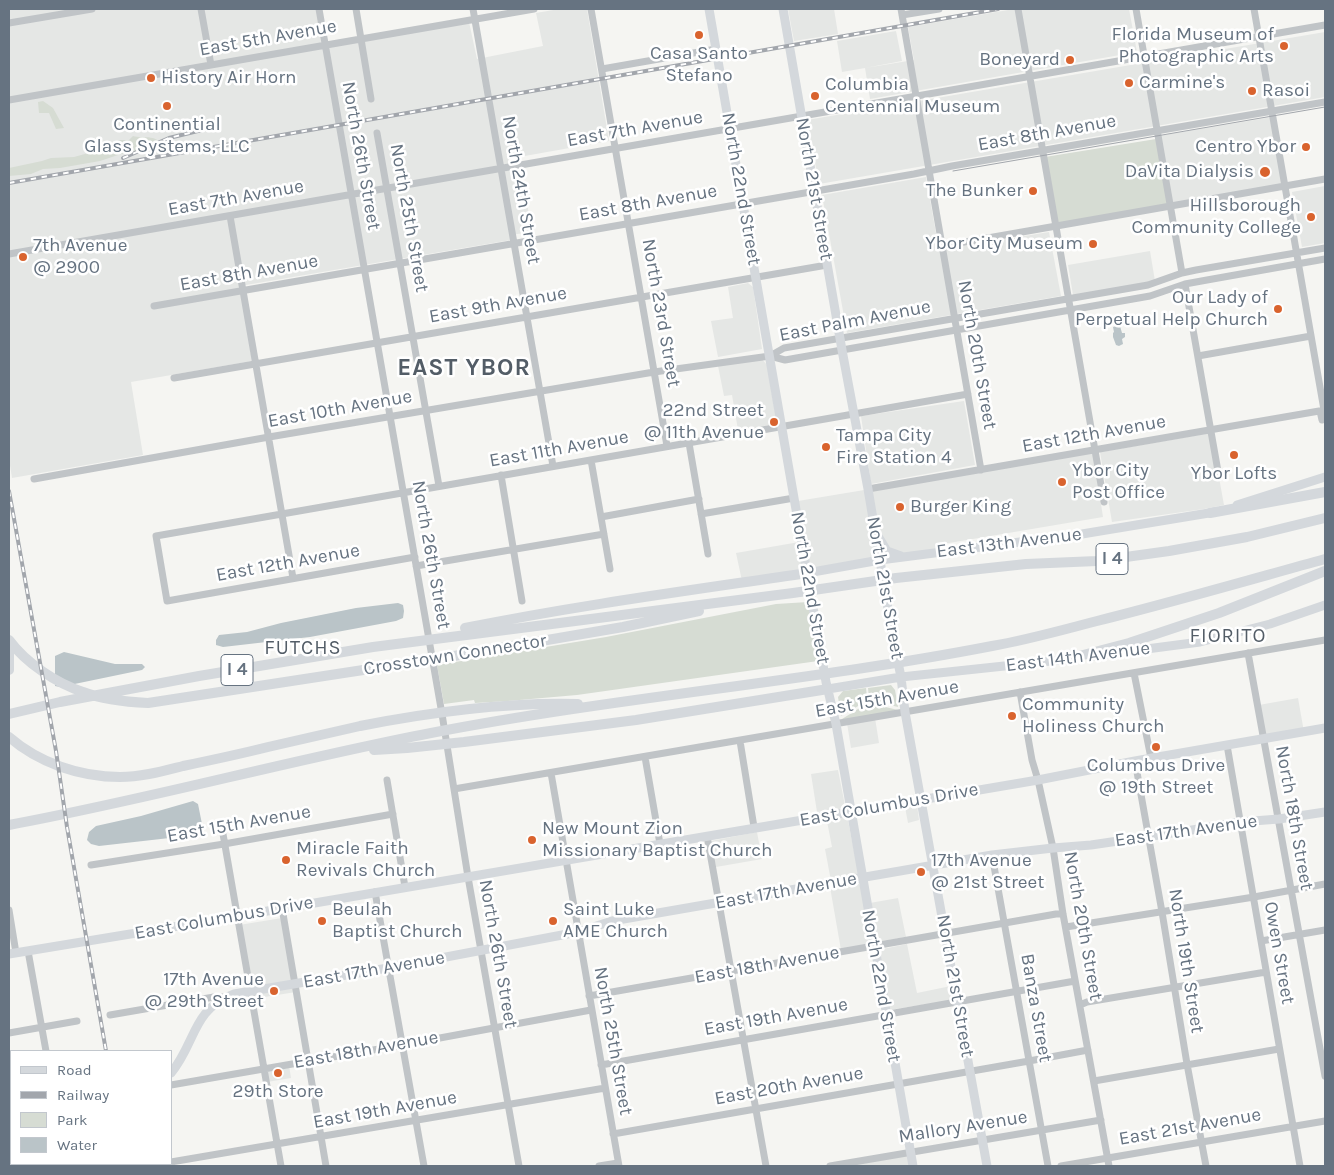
<!DOCTYPE html>
<style>
body{margin:0}
#map{position:relative;width:1334px;height:1175px;overflow:hidden;background:#f5f5f2;font-family:Karla,sans-serif}
canvas{display:block}
.frame{position:absolute;inset:0;border:10px solid #667381;pointer-events:none}
.legend{position:absolute;left:10px;top:1050px;width:162px;height:115px;box-sizing:border-box;background:#fff;border:1px solid #c2c7cd;margin:0;padding:6px 9px;list-style:none;font-size:15px;color:#667381}
.legend li{display:flex;align-items:center;gap:10px;height:25px}
.legend b{width:25px;border:1px solid #c2c7cd}
</style>
<div id="map">
<canvas width="1334" height="1175"></canvas>
<div class="frame"></div>
<ul class="legend">
<li><b style="height:6px;background:#d4d8dc"></b>Road</li>
<li><b style="height:6px;background:#a2a6ac"></b>Railway</li>
<li><b style="height:14px;background:#d6dcd3"></b>Park</li>
<li><b style="height:14px;background:#bac4c8"></b>Water</li>
</ul>
</div>
<script>
const g = document.querySelector('canvas').getContext('2d');
g.lineJoin = 'round';
function paint(path, color) {
  g.fillStyle = color;
  g.fill(path, 'evenodd');
}
function strokePath(path, color, width, dash) {
  g.strokeStyle = color;
  g.lineWidth = width;
  g.lineCap = dash ? 'butt' : 'round';
  g.setLineDash(dash || []);
  g.stroke(path);
}
function write(font, color, halo, rows, align = 'center') {
  g.font = font + ' Karla,sans-serif';
  g.lineWidth = 5;
  g.setLineDash([]);
  g.textBaseline = 'middle';
  g.strokeStyle = halo;
  g.fillStyle = color;
  for (const [text, x, y, turn = 0] of rows) {
    g.save();
    g.translate(x, y);
    g.rotate((+turn || 0) * Math.PI / 180);
    g.textAlign = isNaN(turn) ? turn : align;
    if (halo) g.strokeText(text, 0, 0);
    g.fillText(text, 0, 0);
    g.restore();
  }
}
paint(new Path2D(`
 M 9,9 L 321,9 L 327,45 L 469,22 L 477,59 L 543,46 L 536,13 L 559,9 L 587,9 L 609,141 L 519,157 L 532,232 L 510,235 L 511,240 L 240,286 L 252,361 L 131,382 L 143,455 L 12,478 L 9,459 Z
 M 788,9 L 834,9 L 838,34 L 794,41 Z
 M 1014,9 L 1129,9 L 1137,52 L 870,99 L 865,68 L 842,72 L 837,41 L 896,31 L 902,61 L 865,68 L 914,60 L 908,27 Z
 M 1325,32 L 1325,97 L 819,184 L 807,120 Z
 M 1272,117 L 1283,185 L 1170,205 L 1158,136 Z
 M 926,177 L 939,250 L 1049,232 L 1061,296 L 847,333 L 822,195 Z
 M 1325,186 L 1325,243 L 1302,247 L 1292,192 Z
 M 1150,251 L 1155,281 L 1073,295 L 1068,265 Z
 M 748,283 L 753,287 L 762,349 L 718,357 L 711,321 L 733,318 L 728,287 Z
 M 762,359 L 767,365 L 777,424 L 738,430 L 732,395 L 724,396 L 718,366 Z
 M 964,401 L 975,465 L 871,484 L 861,416 Z
 M 1211,433 L 1224,505 L 1204,509 L 1112,522 L 1100,452 Z
 M 1093,452 L 1103,517 L 943,544 L 944,550 L 742,581 L 736,553 L 805,541 L 798,501 Z
 M 1298,698 L 1304,732 L 1265,738 L 1259,705 Z
 M 875,718 L 879,743 L 851,748 L 847,723 Z
 M 838,770 L 859,876 L 831,881 L 825,849 L 832,847 L 825,811 L 817,812 L 811,774 Z
 M 917,805 L 919,820 L 908,823 L 905,807 Z
 M 757,832 L 762,859 L 716,867 L 711,841 Z
 M 856,882 L 861,886 L 872,945 L 841,950 L 830,887 Z
 M 898,898 L 906,937 L 877,942 L 870,903 Z
 M 282,918 L 296,992 L 252,999 L 239,925 Z
 M 907,944 L 917,993 L 951,986 L 954,1000 L 889,1010 L 878,950 Z
 M 289,1065 L 291,1078 L 267,1082 L 265,1069 Z
 M 911,1153 L 913,1166 L 847,1166 Z`), '#e5e7e5');
paint(new Path2D(`
 M 43,101 L 53,108 L 64,128 L 56,129 L 49,113 L 39,113 L 38,102 Z
 M 133,136 C 143,139 161,133 161,149 L 151,149 L 134,154 L 121,154 L 100,161 L 60,168 L 43,169 L 31,174 L 9,176 L 9,168 L 42,161 L 51,158 L 74,157 L 92,152 L 97,147 L 120,140 L 129,140 Z
 M 1156,139 L 1168,204 L 1056,224 L 1045,157 Z
 M 808,602 L 818,661 L 577,695 L 508,701 L 475,703 L 474,700 L 444,704 L 437,665 L 606,637 L 776,604 Z
 M 891,685 L 895,690 L 898,707 L 873,701 L 872,698 L 869,697 L 868,688 Z
 M 866,688 L 867,698 L 865,702 L 841,716 L 838,697 L 843,691 Z
 M 866,704 L 869,706 L 873,704 L 898,710 L 843,720 L 842,719 Z
 M 11,1117 L 11,1164 L 121,1164 L 122,1166 L 9,1166 L 9,1118 Z`), '#d6dcd3');
paint(new Path2D(`
 M 1116,326 L 1120,326 L 1122,333 L 1125,333 L 1125,337 L 1122,339 L 1123,344 L 1119,346 L 1116,345 L 1113,337 L 1113,333 L 1114,332 L 1113,327 Z
 M 398,603 L 403,605 L 404,611 L 403,618 L 396,621 L 310,637 L 223,647 L 216,645 L 216,640 L 219,635 L 247,632 L 281,623 L 356,608 Z
 M 64,652 L 115,664 L 142,664 L 145,667 L 142,670 L 60,687 L 55,686 L 55,656 Z
 M 193,801 L 198,804 L 203,829 L 196,835 L 99,846 L 91,844 L 87,840 L 89,832 L 96,826 L 141,816 Z`), '#bac4c8');
strokePath(new Path2D(`
 M 201,9 L 211,65
 M 319,9 L 442,714 L 468,877 L 519,1166
 M 356,9 L 371,99
 M 473,9 L 553,466
 M 591,9 L 667,446
 M 901,9 L 981,470
 M 1018,9 L 1104,502
 M 1136,9 L 1182,273
 M 1254,9 L 1324,410
 M 902,15 L 939,9
 M 9,23 L 92,9
 M 602,69 L 716,49
 M 9,100 L 534,9
 M 377,133 L 439,486
 M 230,216 L 293,578
 M 942,246 L 1325,179
 M 9,254 L 1325,25
 M 1185,284 L 1219,477
 M 154,306 L 914,174 L 952,166 L 1325,102
 M 770,356 L 785,360 L 1150,296 L 1185,284 L 1207,280 L 1325,259
 M 1198,356 L 1311,336
 M 174,378 L 827,265
 M 1320,411 L 1322,420
 M 689,443 L 708,554
 M 591,460 L 610,569
 M 501,475 L 522,601
 M 34,479 L 269,437 L 654,372 L 770,356 L 784,348 L 1148,285 L 1182,273 L 1196,270 L 1325,248
 M 868,489 L 1325,410
 M 701,514 L 794,498
 M 601,517 L 699,499
 M 415,557 L 167,601 L 156,536 L 968,394
 M 416,566 L 604,534
 M 1248,653 L 1325,1076
 M 1134,673 L 1151,758
 M 1020,692 L 1032,760 L 1038,780 L 1053,848 L 1063,914 L 1109,1166
 M 740,741 L 754,827
 M 1227,745 L 1300,1166
 M 645,757 L 660,844
 M 1135,761 L 1162,912 L 1187,1064 L 1206,1166
 M 551,773 L 619,1166
 M 387,780 L 405,887
 M 454,789 L 1325,640
 M 223,834 L 281,1166
 M 707,836 L 766,1166
 M 992,855 L 1048,1166
 M 91,865 L 224,844 L 393,814
 M 375,892 L 424,1166
 M 282,908 L 326,1166
 M 9,910 L 16,953
 M 1066,927 L 1254,897 L 1325,884
 M 1261,941 L 1325,930
 M 28,951 L 46,1051
 M 589,996 L 1056,914 L 1063,914
 M 1080,1005 L 1087,1002 L 1266,972
 M 110,1015 L 214,997 L 225,997
 M 9,1033 L 77,1021
 M 601,1065 L 1075,981
 M 1094,1081 L 1279,1049
 M 171,1085 L 402,1045 L 591,1010
 M 613,1134 L 1029,1061 L 1088,1050
 M 171,1162 L 605,1088
 M 148,1166 L 163,1164
 M 599,1166 L 618,1163
 M 830,1166 L 1101,1120
 M 1061,1166 L 1325,1121`), '#c0c4c7', 7);
strokePath(new Path2D(`
 M 709,9 L 826,682 L 836,724 L 913,1166
 M 783,9 L 842,350 L 868,489 L 893,638 L 901,677 L 905,712 L 987,1166
 M 1237,505 L 1325,477
 M 878,536 L 887,551 L 901,556
 M 807,573 L 880,560 L 1082,534 L 1215,512
 M 1093,656 L 1200,642 L 1270,624 L 1325,605
 M 828,689 L 901,677 L 1070,659
 M 9,954 L 197,923 L 1038,780 L 1135,761 L 1325,728
 M 171,1073 C 196,1043 192,1009 234,994 L 388,968 L 578,932 L 612,921 L 992,855 L 1053,848 L 1091,845 L 1186,831 L 1240,822 L 1279,819 L 1325,812
 M 9,1112 L 11,1111`), '#d4d8dc', 9);
strokePath(new Path2D(`
 M 1210,513 L 1325,492
 M 465,628 C 579,605 693,590 807,573
 M 9,640 C 26,663 56,683 83,692 C 104,700 126,702 148,703 L 448,657 L 623,627 L 699,611
 M 9,651 L 9,670
 M 1064,660 L 1129,643 L 1219,613 L 1325,571
 M 9,714 L 60,702 L 199,676 L 373,647 L 793,593 L 896,578 L 1026,564 L 1097,561 L 1169,551 L 1247,537 L 1325,518
 M 9,737 C 39,763 80,777 120,777 C 142,777 163,771 183,766 C 212,760 240,754 268,747 C 299,740 329,733 360,726 C 431,712 505,702 578,704
 M 374,750 L 407,748 L 464,742 L 636,720 L 828,689
 M 9,825 C 150,799 290,760 431,733 C 617,697 806,682 992,646 C 1027,640 1062,630 1097,621 C 1173,602 1249,580 1325,559`), '#d4d8dc', 10);
strokePath(new Path2D(`
 M 953,171 L 1325,107`), '#a2a6ac', 1);
const rail = new Path2D(`
 M 123,158 L 169,138 L 202,130
 M 9,183 L 998,9
 M 9,491 L 56,751 L 67,827 L 106,1051
 M 125,1164 L 126,1166`);
strokePath(rail, '#a2a6ac', 4);
strokePath(rail, '#fff', 2, [5.5]);
for (const [x, y, r, color] of [
 [699,35,5,"#d9632e"],
 [1284,46,5,"#d9632e"],
 [1070,60,5,"#d9632e"],
 [151,78,5,"#d9632e"],
 [1129,83,5,"#d9632e"],
 [1252,91,5,"#d9632e"],
 [815,96,5,"#d9632e"],
 [167,106,5,"#d9632e"],
 [1306,147,5,"#d9632e"],
 [1265,172,6,"#d9632e"],
 [1033,191,5,"#d9632e"],
 [1311,217,5,"#d9632e"],
 [1093,244,5,"#d9632e"],
 [23,257,5,"#d9632e"],
 [1278,309,5,"#d9632e"],
 [774,422,5,"#d9632e"],
 [826,447,5,"#d9632e"],
 [1234,455,5,"#d9632e"],
 [1062,482,5,"#d9632e"],
 [900,507,5,"#d9632e"],
 [1012,716,5,"#d9632e"],
 [1156,747,5,"#d9632e"],
 [532,840,5,"#d9632e"],
 [286,860,5,"#d9632e"],
 [921,872,5,"#d9632e"],
 [322,921,5,"#d9632e"],
 [553,921,5,"#d9632e"],
 [274,991,5,"#d9632e"],
 [278,1073,5,"#d9632e"]
]) {
  const dot = new Path2D();
  dot.arc(x, y, r, 0, 2 * Math.PI);
  g.fillStyle = color;
  g.fill(dot);
  strokePath(dot, '#fff', 2);
}
for (const [x, y, w] of [
 [1112,559,32],
 [237,670,32]
]) {
  const box = new Path2D();
  box.roundRect(x - w / 2, y - 15.5, w, 31, 4);
  g.fillStyle = '#fff';
  g.fill(box);
  strokePath(box, '#667381', 1);
}
write('bold 18px', '#667381', null, [
 ["I 4",1112,559],
 ["I 4",237,670]
]);
write('19px', '#667381', '#fff', [
 ["Florida Museum of",1274,35,"right"],
 ["Photographic Arts",1274,57,"right"],
 ["Casa Santo",699,54,"center"],
 ["Stefano",699,76,"center"],
 ["Boneyard",1060,60,"right"],
 ["History Air Horn",161,78],
 ["Carmine's",1139,83],
 ["Columbia",825,85],
 ["Centennial Museum",825,107],
 ["Rasoi",1262,91],
 ["Continential",167,125,"center"],
 ["Glass Systems, LLC",167,147,"center"],
 ["Centro Ybor",1296,147,"right"],
 ["DaVita Dialysis",1254,172,"right"],
 ["The Bunker",1023,191,"right"],
 ["Hillsborough",1301,206,"right"],
 ["Community College",1301,228,"right"],
 ["Ybor City Museum",1083,244,"right"],
 ["7th Avenue",33,246],
 ["@ 2900",33,268],
 ["Our Lady of",1268,298,"right"],
 ["Perpetual Help Church",1268,320,"right"],
 ["22nd Street",764,411,"right"],
 ["@ 11th Avenue",764,433,"right"],
 ["Tampa City",836,436],
 ["Fire Station 4",836,458],
 ["Ybor City",1072,471],
 ["Post Office",1072,493],
 ["Ybor Lofts",1234,474,"center"],
 ["Burger King",910,507],
 ["Community",1022,705],
 ["Holiness Church",1022,727],
 ["Columbus Drive",1156,766,"center"],
 ["@ 19th Street",1156,788,"center"],
 ["New Mount Zion",542,829],
 ["Missionary Baptist Church",542,851],
 ["Miracle Faith",296,849],
 ["Revivals Church",296,871],
 ["17th Avenue",931,861],
 ["@ 21st Street",931,883],
 ["Beulah",332,910],
 ["Baptist Church",332,932],
 ["Saint Luke",563,910],
 ["AME Church",563,932],
 ["17th Avenue",264,980,"right"],
 ["@ 29th Street",264,1002,"right"],
 ["29th Store",278,1092,"center"]
], 'left');
write('19px', '#667381', '#fff', [
 ["East 5th Avenue",268,38,-10],
 ["East 7th Avenue",635,129,-10],
 ["East 8th Avenue",1047,133,-10],
 ["North 26th Street",361,156,80],
 ["North 22nd Street",741,189,80],
 ["North 21st Street",814,189,80],
 ["North 24th Street",521,190,80],
 ["East 7th Avenue",236,198,-10],
 ["East 8th Avenue",648,203,-10],
 ["North 25th Street",409,218,80],
 ["East 8th Avenue",249,273,-10],
 ["East 9th Avenue",498,305,-10],
 ["North 23rd Street",661,313,80],
 ["East Palm Avenue",855,321,-11],
 ["North 20th Street",977,355,80],
 ["East 10th Avenue",340,409,-10],
 ["East 12th Avenue",1094,434,-10],
 ["East 11th Avenue",559,449,-10],
 ["East 13th Avenue",1009,543,-7],
 ["North 26th Street",431,555,80],
 ["East 12th Avenue",288,563,-10],
 ["North 22nd Street",810,588,80],
 ["North 21st Street",885,588,80],
 ["Crosstown Connector",455,655,-9],
 ["East 14th Avenue",1078,657,-7],
 ["East 15th Avenue",887,699,-10],
 ["East Columbus Drive",889,805,-10],
 ["North 18th Street",1294,818,80],
 ["East 15th Avenue",239,824,-10],
 ["East 17th Avenue",1186,831,-8],
 ["East 17th Avenue",786,891,-10],
 ["East Columbus Drive",224,918,-10],
 ["North 20th Street",1083,926,80],
 ["Owen Street",1279,953,80],
 ["North 26th Street",498,954,80],
 ["North 19th Street",1186,961,81],
 ["East 18th Avenue",767,965,-10],
 ["East 17th Avenue",374,970,-10],
 ["North 22nd Street",881,986,80],
 ["North 21st Street",955,986,80],
 ["Banza Street",1036,1008,80],
 ["East 19th Avenue",776,1017,-10],
 ["North 25th Street",613,1041,80],
 ["East 18th Avenue",366,1050,-10],
 ["East 20th Avenue",789,1086,-10],
 ["East 19th Avenue",385,1110,-10],
 ["Mallory Avenue",963,1127,-9],
 ["East 21st Avenue",1190,1127,-10]
]);
g.letterSpacing = '1px';
write('20px', '#535d67', '#fff', [
 ["FIORITO",1228,636],
 ["FUTCHS",303,648]
]);
g.letterSpacing = '0px';
g.letterSpacing = '1px';
write('bold 24px', '#535d67', '#fff', [
 ["EAST YBOR",464,368]
]);
g.letterSpacing = '0px';
</script>
